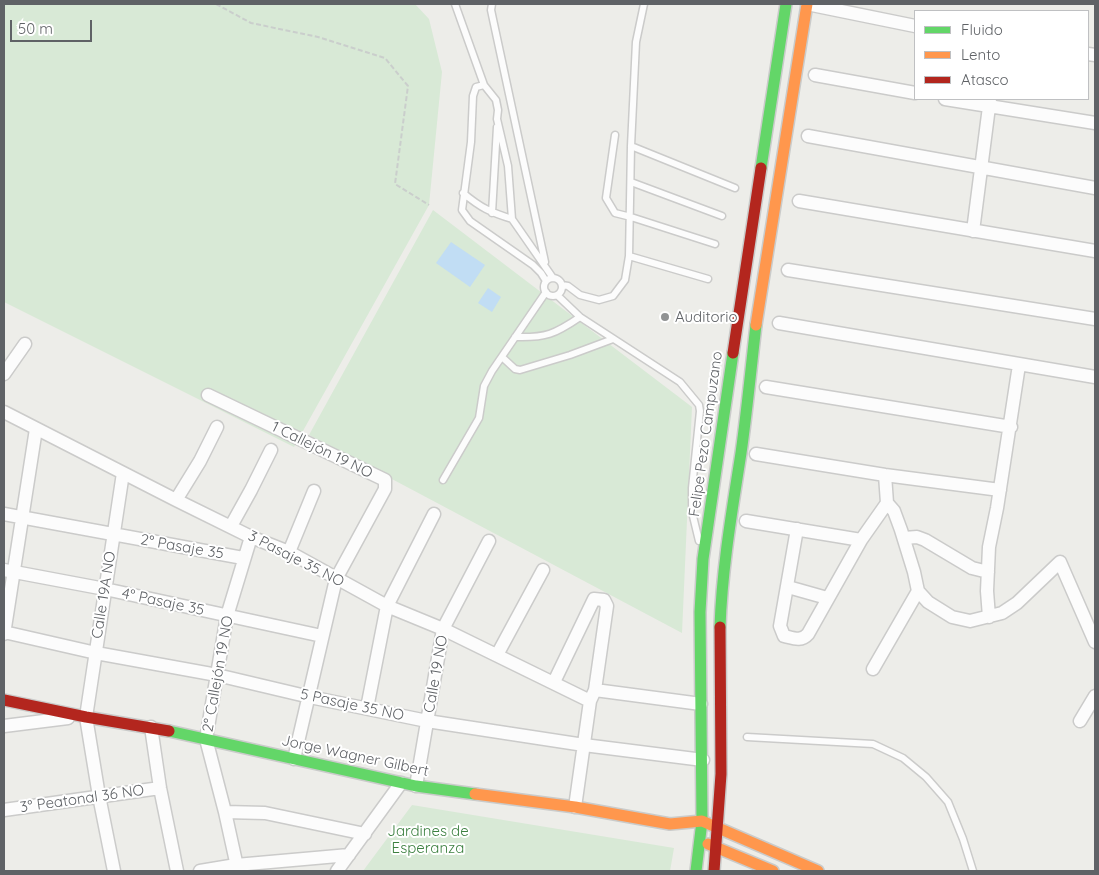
<!DOCTYPE html>
<meta charset="utf-8">
<style>
body{margin:0}
#map{position:relative;width:1099px;height:875px;overflow:hidden;background:#edede9;font-family:Quicksand,sans-serif}
canvas{display:block}
.frame{position:absolute;inset:0;border:5px solid #5f6266;pointer-events:none}
.legend{position:absolute;left:914px;top:10px;width:175px;height:90px;box-sizing:border-box;background:#fff;border:1px solid #bfc0c2;margin:0;padding:6px 9px;list-style:none;font-size:15px;color:#5f6266}
.legend li{display:flex;align-items:center;gap:10px;height:25px}
.legend b{width:25px;border:1px solid #bfc0c2}
.scale{position:absolute;left:10px;top:20px;width:82px;height:22px;box-sizing:border-box;border:2px solid #5f6266;border-top:0;padding-left:6px;font-size:15px;line-height:18px;white-space:nowrap;color:#5f6266;-webkit-text-stroke:4px #fff;paint-order:stroke}
</style>
<div id="map">
<canvas width="1099" height="875"></canvas>
<div class="frame"></div>
<ul class="legend">
<li><b style="height:6px;background:#63d668"></b>Fluido</li>
<li><b style="height:6px;background:#ff974d"></b>Lento</li>
<li><b style="height:6px;background:#b3261e"></b>Atasco</li>
</ul>
<div class="scale">50 m</div>
</div>
<script>
const g = document.querySelector('canvas').getContext('2d');
g.lineJoin = 'round';
function paint(path, color) {
  g.fillStyle = color;
  g.fill(path, 'evenodd');
}
function strokePath(path, color, width, dash) {
  g.strokeStyle = color;
  g.lineWidth = width;
  g.lineCap = dash ? 'butt' : 'round';
  g.setLineDash(dash || []);
  g.stroke(path);
}
function write(font, color, halo, rows, align = 'center') {
  g.font = font + ' Quicksand,sans-serif';
  g.lineWidth = 4;
  g.setLineDash([]);
  g.textBaseline = 'middle';
  g.strokeStyle = halo;
  g.fillStyle = color;
  for (const [text, x, y, turn = 0] of rows) {
    g.save();
    g.translate(x, y);
    g.rotate((+turn || 0) * Math.PI / 180);
    g.textAlign = isNaN(turn) ? turn : align;
    if (halo) g.strokeText(text, 0, 0);
    g.fillText(text, 0, 0);
    g.restore();
  }
}
paint(new Path2D(`
 M 4,4 L 415,4 L 429,19 L 442,72 L 429,205 L 294,447 L 4,302 Z
 M 433,210 L 692,407 L 682,633 L 309,435 Z
 M 412,805 L 674,848 L 670,871 L 363,871 Z`), '#d8e9d6');
paint(new Path2D(`
 M 451,242 L 485,265 L 470,287 L 436,263 Z
 M 488,288 L 501,297 L 492,312 L 478,303 Z`), '#c1ddf4');
const lane = new Path2D(`
 M 455,4 L 484,85 L 496,100 L 498,110 L 497,119 L 508,166 L 512,219 L 553,278
 M 492,4 L 491,10 L 545,262
 M 484,85 L 476,87 L 473,96 L 471,142 L 462,210 L 470,221 L 533,265 L 541,273 L 546,281
 M 615,135 L 606,198 L 615,213 L 631,217 L 715,244
 M 631,146 L 735,188
 M 631,182 L 722,216
 M 463,193 C 481,208 490,212 512,219
 M 492,213 L 497,127
 M 629,256 L 708,279
 M544 287a9 9 0 1 1 18 0a9 9 0 1 1-18 0Z
 M 562,285 L 568,286 L 580,295 L 599,300 L 613,296 L 625,280 L 629,256 L 631,146 L 636,42 L 644,4
 M 557,295 L 580,317 L 680,382 L 699,405 L 700,411 L 692,488 L 692,512 L 699,541
 M 515,337 C 546,338 555,334 580,317
 M 502,357 L 515,369 L 520,370 L 570,355 L 613,339
 M 443,480 L 479,418 L 484,386 L 492,371 L 546,292
 M 747,737 L 873,744 L 903,758 L 926,777 L 948,802 L 963,839 L 973,871`);
const street = new Path2D(`
 M 807,4 L 915,26
 M 1088,54 L 1095,55
 M 815,75 L 915,93
 M 945,99 L 1095,123
 M 808,136 L 1095,188
 M 799,201 L 1095,251
 M 973,231 L 990,99
 M 788,270 L 1095,319
 M 779,323 L 1095,377
 M 4,374 L 25,344
 M 766,387 L 1011,427
 M 208,395 L 385,480 L 385,489 L 336,579 L 294,759
 M 4,412 L 176,500 L 251,537 L 289,552 L 387,606 L 443,629 L 590,701
 M 756,454 L 885,475 L 1000,490
 M 885,475 L 887,503 L 894,511 L 901,530 L 914,572 L 918,591 L 928,602 L 952,617 L 970,621 L 1002,613 L 1017,603 L 1060,562 L 1095,642
 M 176,500 L 200,461 L 217,427
 M 4,514 L 243,558
 M 746,521 L 861,540
 M 231,526 L 251,490 L 271,450
 M 797,529 L 780,626 L 784,636 C 793,638 801,642 808,634 L 861,540 L 887,503
 M 904,538 L 917,537 L 925,540 L 972,568 L 988,572
 M 289,552 L 314,491
 M 4,570 L 105,589 L 322,636
 M 788,587 L 827,598
 M 989,617 L 987,591 L 989,547 L 997,508 L 1019,365
 M 4,632 L 96,653 L 217,675 L 310,697 L 427,721 L 584,745 L 703,760
 M 4,634 L 36,429
 M 497,655 L 543,570
 M 873,669 L 918,591
 M 554,682 L 594,599 L 604,600 L 607,606 L 595,690 L 590,701 L 575,807
 M 595,690 L 701,704
 M 367,708 L 387,606 L 434,514
 M 1080,721 L 1095,696
 M 4,726 L 68,718
 M 151,727 L 160,788 L 177,871
 M 416,786 L 443,629 L 489,541
 M 4,810 L 160,788
 M 225,812 L 265,813 L 365,834
 M 114,871 L 99,796 L 86,717 L 123,473
 M 200,871 L 236,865 L 349,855
 M 238,871 L 225,812 L 206,739 L 227,616 L 251,537
 M 337,871 L 401,783`);
const fast = new Path2D(`
 M 761,168 L 786,4
 M 720,627 C 722,568 732,511 741,453 C 747,411 751,368 756,325
 M 169,731 L 416,786 L 475,794
 M 696,871 L 702,821 L 700,612 L 703,559 L 733,353`);
const slow = new Path2D(`
 M 756,325 L 807,4
 M 475,794 L 575,807 L 670,824 L 702,821 L 818,871
 M 708,844 L 773,871`);
const jam = new Path2D(`
 M 733,353 L 761,168
 M 4,700 L 86,717 L 169,731
 M 714,871 L 721,774 L 720,627`);
strokePath(lane, '#cbcbca', 9);
strokePath(street, '#cbcbca', 15);
strokePath(fast, '#cacbca', 14);
strokePath(slow, '#cacbca', 14);
strokePath(jam, '#cacbca', 14);
strokePath(new Path2D(`
 M 216,4 L 251,23 L 318,37 L 385,58 L 408,86 L 395,184 L 429,205`), '#cacecc', 2, [5, 2.5]);
strokePath(lane, '#fcfcfc', 6);
strokePath(street, '#fcfcfc', 12);
strokePath(fast, '#63d668', 11);
strokePath(slow, '#ff974d', 11);
strokePath(jam, '#b3261e', 11);
for (const [x, y, r, color] of [
 [665,317,5,"#919394"]
]) {
  const dot = new Path2D();
  dot.arc(x, y, r, 0, 2 * Math.PI);
  g.fillStyle = color;
  g.fill(dot);
  strokePath(dot, '#fff', 2);
}
write('15px', '#5f6266', '#fff', [
 ["Auditorio",675,317]
], 'left');
write('15px', '#5f6266', '#fff', [
 ["Felipe Pezo Campuzano",706,434,-82],
 ["1 Callejón 19 NO",322,450,26],
 ["2° Pasaje 35",182,547,10],
 ["3 Pasaje 35 NO",296,559,27],
 ["Calle 19A NO",104,595,-81],
 ["4° Pasaje 35",163,602,12],
 ["2° Callejón 19 NO",218,674,-80],
 ["Calle 19 NO",436,674,-80],
 ["5 Pasaje 35 NO",352,705,12],
 ["Jorge Wagner Gilbert",355,756,12],
 ["3° Peatonal 36 NO",82,799,-8]
]);
write('15px', '#3c8040', '#fff', [
 ["Jardines de",428,831],
 ["Esperanza",428,848]
]);
</script>
